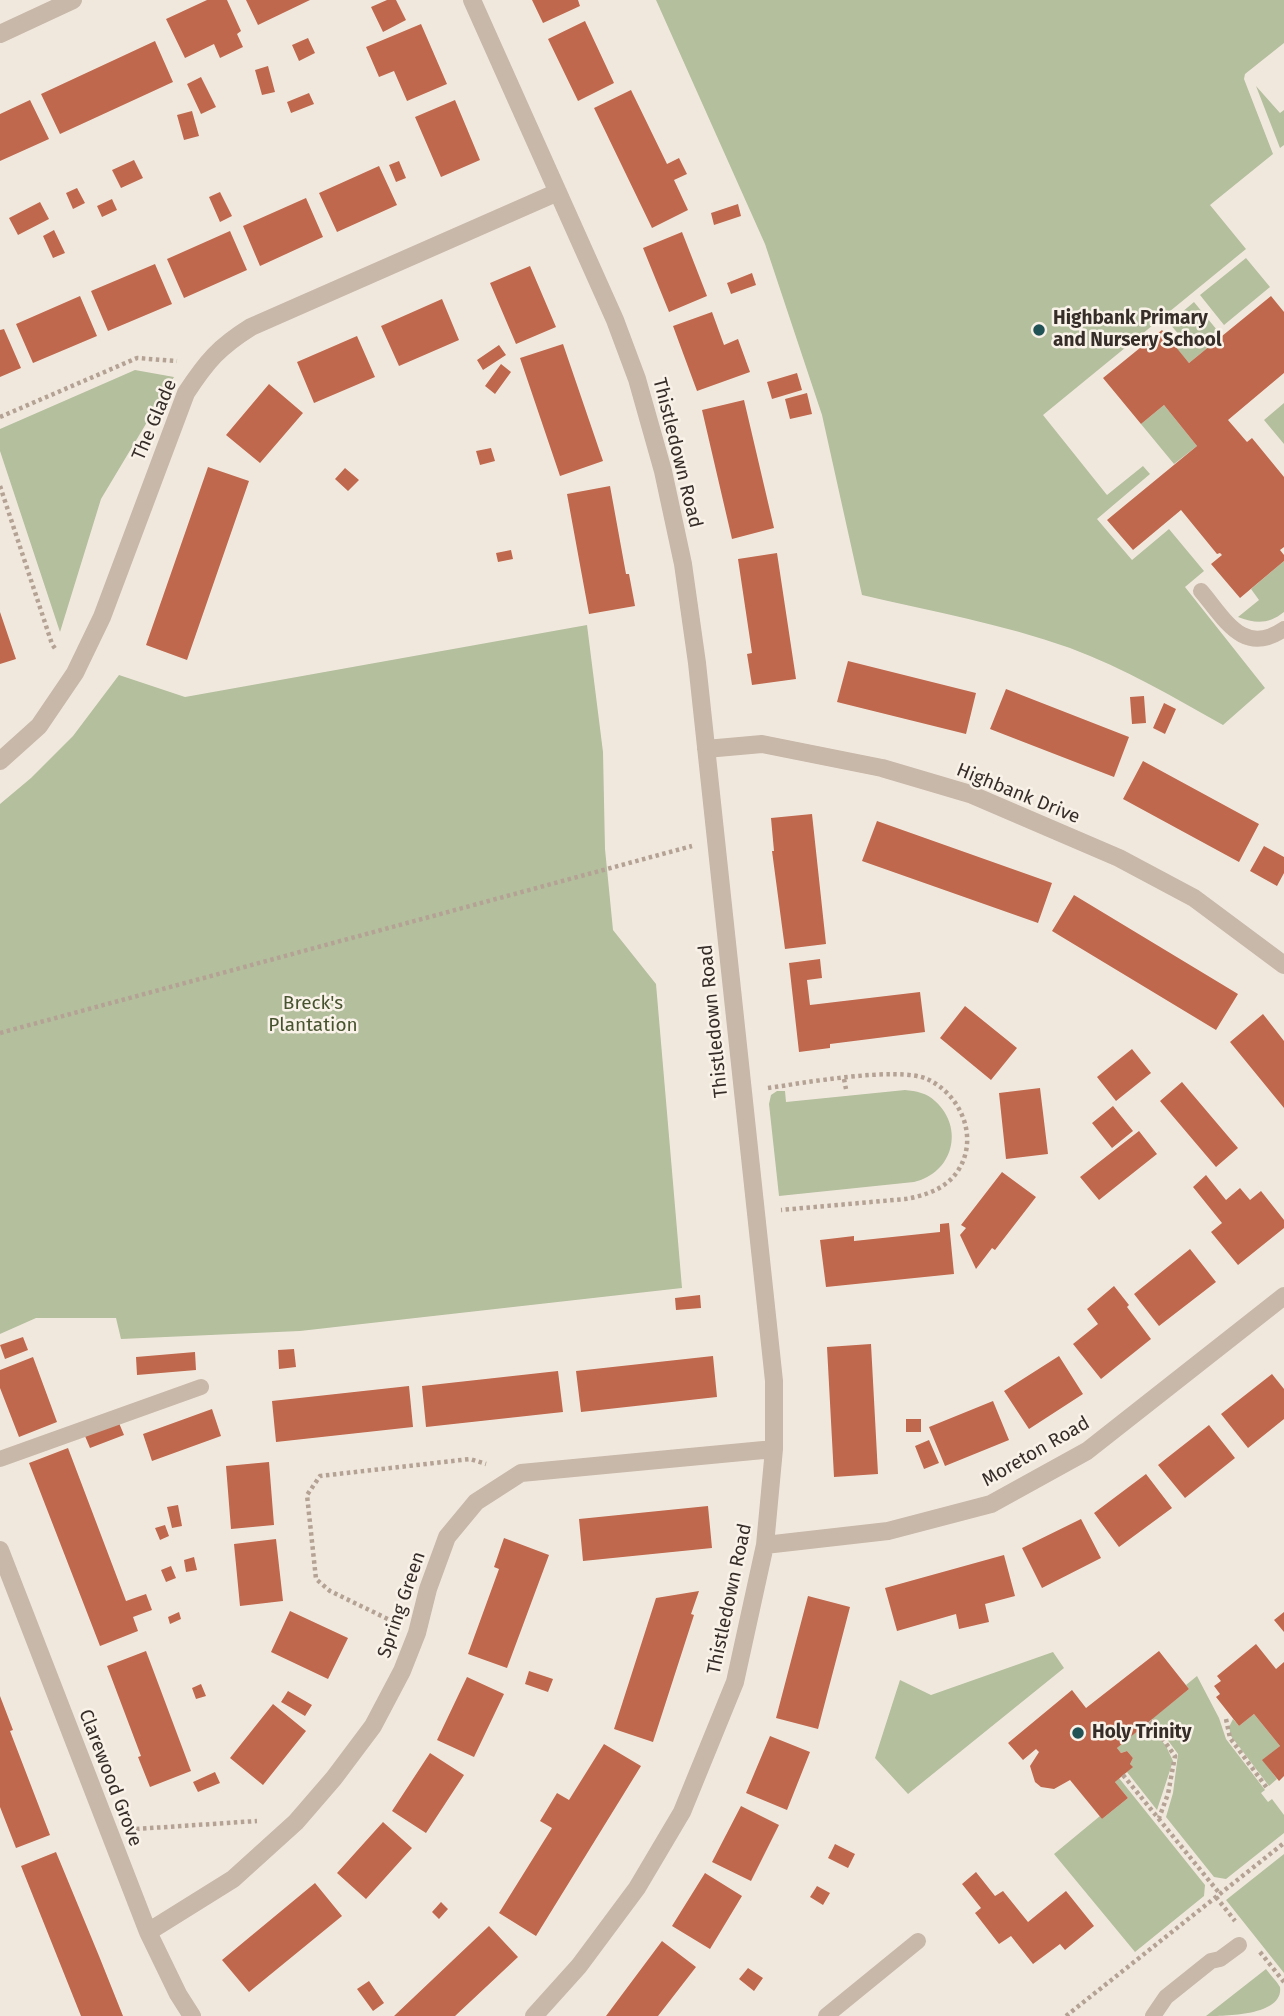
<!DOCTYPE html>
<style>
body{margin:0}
canvas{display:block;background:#f1e8dd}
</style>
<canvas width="1284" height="2016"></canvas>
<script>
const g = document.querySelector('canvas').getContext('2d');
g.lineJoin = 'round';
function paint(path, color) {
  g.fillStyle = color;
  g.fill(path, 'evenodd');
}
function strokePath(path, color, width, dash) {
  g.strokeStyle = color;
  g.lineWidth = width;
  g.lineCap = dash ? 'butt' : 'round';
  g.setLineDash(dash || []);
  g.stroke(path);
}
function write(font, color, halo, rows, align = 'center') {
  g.font = font + ' "Fira Sans",sans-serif';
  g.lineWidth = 5;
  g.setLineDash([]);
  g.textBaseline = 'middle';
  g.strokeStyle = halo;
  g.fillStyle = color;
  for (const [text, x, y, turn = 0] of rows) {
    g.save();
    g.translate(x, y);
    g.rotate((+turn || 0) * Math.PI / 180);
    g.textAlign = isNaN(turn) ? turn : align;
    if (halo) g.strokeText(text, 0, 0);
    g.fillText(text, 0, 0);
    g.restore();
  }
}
paint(new Path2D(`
 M 656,0 L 1284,0 L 1284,43 L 1245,74 L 1244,79 L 1273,154 L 1210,205 L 1246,249 L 1043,415 L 1107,495 L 1143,466 L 1150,474 L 1097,519 L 1132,560 L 1169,529 L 1204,571 L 1185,587 L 1265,688 L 1223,725 C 1173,697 1124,668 1070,648 C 1002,624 931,611 862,595 L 822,415 L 765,244 Z
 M 1256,86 L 1280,113 L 1284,110 L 1284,145 L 1280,148 Z
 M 1246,258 L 1270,287 L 1224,325 L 1200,295 Z
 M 1194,302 L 1217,330 L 1212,335 L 1216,341 L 1189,363 L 1173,344 L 1181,337 L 1169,323 Z
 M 135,370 L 174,377 L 101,499 L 60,632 L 0,451 L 0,429 Z
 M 1284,403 L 1284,444 L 1264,420 Z
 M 1164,405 L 1197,446 L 1174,464 L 1141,424 Z
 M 1284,561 L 1284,612 C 1269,624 1256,624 1238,617 L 1259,600 L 1251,589 Z
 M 587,625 L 603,752 L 605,849 L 613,930 L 656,984 L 682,1288 L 300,1331 L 121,1339 L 116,1318 L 36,1318 L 0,1334 L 0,804 L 31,778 L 73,736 L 119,675 L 185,697 Z
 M 905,1090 C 916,1091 927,1093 935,1101 C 965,1128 953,1173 914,1182 L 779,1196 L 769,1104 L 771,1095 L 777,1091 L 785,1091 L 786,1102 Z
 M 1053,1652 L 1064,1668 L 908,1794 L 875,1758 L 900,1680 L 931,1695 Z
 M 1197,1676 L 1219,1718 L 1226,1739 L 1265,1790 L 1261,1793 L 1268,1802 L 1272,1799 L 1284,1815 L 1284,1833 L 1226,1879 L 1214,1877 L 1166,1817 L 1173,1793 L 1178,1754 L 1152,1719 L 1189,1689 L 1186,1685 Z
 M 1254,1714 L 1280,1746 L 1263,1760 L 1277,1779 L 1269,1786 L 1231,1736 L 1229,1727 L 1233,1719 L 1239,1726 Z
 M 1147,1723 L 1166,1746 L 1173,1761 L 1157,1810 L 1127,1772 L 1132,1767 L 1130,1764 L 1133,1758 L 1127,1751 L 1121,1753 L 1117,1748 Z
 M 1119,1778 L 1205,1885 L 1204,1896 L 1135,1952 L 1054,1854 L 1100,1816 L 1102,1819 L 1128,1798 L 1115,1782 Z
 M 1284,1854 L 1284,1973 L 1226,1900 Z
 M 1266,1969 C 1270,1975 1276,1980 1280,1987 C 1284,2016 1224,2016 1206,2016 Z`), '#b4bf9e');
paint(new Path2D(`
 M 207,0 L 227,0 L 241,31 L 237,34 L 243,47 L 220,58 L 214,44 L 185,58 L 166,19 Z
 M 246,0 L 310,0 L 258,25 Z
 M 387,0 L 396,0 L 406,20 L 383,32 L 371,7 Z
 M 532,0 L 578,0 L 580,6 L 543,23 Z
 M 585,21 L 614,83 L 578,101 L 548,39 Z
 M 421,24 L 447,84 L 407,101 L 394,71 L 379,77 L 366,47 Z
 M 308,38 L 315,53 L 299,61 L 292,45 Z
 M 155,41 L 173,82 L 60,134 L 41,94 Z
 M 268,66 L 275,92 L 262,95 L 255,70 Z
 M 201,77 L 216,107 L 201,114 L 187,84 Z
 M 631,90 L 667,164 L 679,158 L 687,174 L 674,180 L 688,210 L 652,228 L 594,108 Z
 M 309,93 L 314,104 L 291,113 L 287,102 Z
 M 30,100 L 49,139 L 0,161 L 0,114 Z
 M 455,100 L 480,160 L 441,177 L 415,117 Z
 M 192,111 L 199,136 L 184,140 L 177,115 Z
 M 134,160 L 143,178 L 121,188 L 112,170 Z
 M 399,161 L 406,178 L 396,182 L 389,165 Z
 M 379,166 L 397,205 L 337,232 L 319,193 Z
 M 77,188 L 85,203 L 73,209 L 66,193 Z
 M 220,192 L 232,216 L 220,222 L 209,197 Z
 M 306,198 L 323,237 L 260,266 L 243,226 Z
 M 112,199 L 117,210 L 102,217 L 97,206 Z
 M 40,202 L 49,219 L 18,235 L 9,218 Z
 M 738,204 L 741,216 L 714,225 L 711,213 Z
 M 54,230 L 65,253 L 53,258 L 43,236 Z
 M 230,231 L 247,270 L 184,298 L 167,259 Z
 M 682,232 L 707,296 L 669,312 L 643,248 Z
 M 155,264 L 172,304 L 108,331 L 91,291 Z
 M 530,266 L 556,327 L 516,344 L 490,283 Z
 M 752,273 L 756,285 L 731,294 L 727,283 Z
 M 80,296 L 97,336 L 33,363 L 16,324 Z
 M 1271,296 L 1284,312 L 1284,373 L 1228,420 L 1247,442 L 1252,438 L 1284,477 L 1284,547 L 1280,550 L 1284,555 L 1284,561 L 1240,598 L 1211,564 L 1222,555 L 1220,553 L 1217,554 L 1181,510 L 1133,550 L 1107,520 L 1197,446 L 1164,405 L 1141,424 L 1103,378 L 1162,330 L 1189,363 Z
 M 442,299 L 459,340 L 399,366 L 381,326 Z
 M 712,312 L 724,345 L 738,339 L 750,372 L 697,391 L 673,326 Z
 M 4,329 L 21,368 L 0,377 L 0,330 Z
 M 357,336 L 375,377 L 314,403 L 297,362 Z
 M 563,344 L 603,461 L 560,476 L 520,358 Z
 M 499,345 L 506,355 L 483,370 L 477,360 Z
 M 501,364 L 511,372 L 495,394 L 485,386 Z
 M 797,373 L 802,390 L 772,399 L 767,382 Z
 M 269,384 L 303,413 L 260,463 L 226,435 Z
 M 807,393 L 812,414 L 790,419 L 785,399 Z
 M 744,400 L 774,528 L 732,539 L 702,410 Z
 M 491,448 L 495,461 L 480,465 L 476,451 Z
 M 208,467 L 249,481 L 187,660 L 146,645 Z
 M 345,468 L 359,480 L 348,491 L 335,479 Z
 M 610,486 L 626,574 L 629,574 L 635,606 L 589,614 L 567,494 Z
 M 511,550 L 513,559 L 498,562 L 496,553 Z
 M 777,553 L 796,679 L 752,685 L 747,654 L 752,653 L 738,559 Z
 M 0,612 L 16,659 L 0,664 Z
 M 848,661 L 976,693 L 966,734 L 837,702 Z
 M 1006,689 L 1129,737 L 1114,777 L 990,729 Z
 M 1144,696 L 1146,723 L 1132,724 L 1130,697 Z
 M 1164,703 L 1176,709 L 1165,734 L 1153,728 Z
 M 1143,761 L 1259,824 L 1239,862 L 1123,799 Z
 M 812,814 L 826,944 L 785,949 L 772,851 L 774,851 L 771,818 Z
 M 877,821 L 1052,883 L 1038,923 L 862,861 Z
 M 1264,846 L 1284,857 L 1284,873 L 1277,886 L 1250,871 Z
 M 1074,895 L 1238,994 L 1216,1030 L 1052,931 Z
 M 820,959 L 822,978 L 807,980 L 810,1005 L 920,992 L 925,1032 L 830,1044 L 830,1048 L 799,1052 L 789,963 Z
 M 965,1006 L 1017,1048 L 991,1080 L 940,1038 Z
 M 1263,1014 L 1284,1041 L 1284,1108 L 1230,1042 Z
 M 1132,1049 L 1151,1073 L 1116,1101 L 1097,1077 Z
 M 1182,1082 L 1238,1148 L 1216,1167 L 1160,1101 Z
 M 1040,1088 L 1048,1154 L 1006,1159 L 999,1093 Z
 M 1113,1106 L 1133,1131 L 1112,1148 L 1092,1123 Z
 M 1139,1131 L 1157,1154 L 1099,1200 L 1080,1177 Z
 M 1002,1172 L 1036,1197 L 995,1250 L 992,1248 L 976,1269 L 960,1235 L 966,1228 L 961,1225 Z
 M 1206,1175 L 1226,1200 L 1240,1188 L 1250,1200 L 1261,1191 L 1284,1220 L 1284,1228 L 1238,1265 L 1211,1232 L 1222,1223 L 1193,1187 Z
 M 949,1223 L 954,1274 L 826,1287 L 820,1240 L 854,1236 L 854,1241 L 940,1232 L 940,1224 Z
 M 1190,1249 L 1216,1282 L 1159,1326 L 1134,1294 Z
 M 1114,1286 L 1129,1305 L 1127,1307 L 1151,1339 L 1101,1379 L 1073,1344 L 1098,1324 L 1087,1309 Z
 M 700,1295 L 701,1308 L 676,1310 L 675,1298 Z
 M 23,1337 L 28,1350 L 5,1359 L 0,1345 Z
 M 871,1344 L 878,1474 L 834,1477 L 827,1347 Z
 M 294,1349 L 296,1367 L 279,1369 L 278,1350 Z
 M 195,1352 L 196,1370 L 137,1375 L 136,1357 Z
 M 713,1356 L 717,1397 L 581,1412 L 576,1371 Z
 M 1059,1356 L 1083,1394 L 1029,1429 L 1004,1391 Z
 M 33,1357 L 57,1422 L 19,1437 L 0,1388 L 0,1370 Z
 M 558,1371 L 563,1412 L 426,1427 L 422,1386 Z
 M 1272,1374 L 1284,1389 L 1284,1419 L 1248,1448 L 1221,1414 Z
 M 409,1386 L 413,1427 L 276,1442 L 272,1401 Z
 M 993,1401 L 1009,1440 L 945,1466 L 929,1427 Z
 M 212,1409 L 221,1436 L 152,1461 L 143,1434 Z
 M 906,1419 L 921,1419 L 921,1432 L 906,1432 Z
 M 119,1423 L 124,1435 L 90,1448 L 85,1436 Z
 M 1209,1425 L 1235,1458 L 1185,1498 L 1158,1465 Z
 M 929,1440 L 939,1463 L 924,1469 L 915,1446 Z
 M 68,1448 L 126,1601 L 146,1594 L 152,1610 L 133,1617 L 138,1631 L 100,1646 L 29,1463 Z
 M 269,1462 L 274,1525 L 231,1529 L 226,1466 Z
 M 1146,1474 L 1172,1508 L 1119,1547 L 1094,1513 Z
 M 178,1505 L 182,1526 L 172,1528 L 167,1507 Z
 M 708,1506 L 712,1548 L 583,1561 L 579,1519 Z
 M 1081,1519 L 1101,1558 L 1042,1588 L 1022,1548 Z
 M 165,1525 L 169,1536 L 160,1540 L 155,1528 Z
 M 504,1538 L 549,1555 L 507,1668 L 468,1654 L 499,1569 L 494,1567 Z
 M 276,1539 L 283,1601 L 240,1606 L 234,1544 Z
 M 1004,1555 L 1015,1596 L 985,1604 L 989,1622 L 959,1629 L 956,1614 L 897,1631 L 885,1588 Z
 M 194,1557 L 197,1570 L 186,1572 L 184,1560 Z
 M 171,1566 L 176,1578 L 166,1582 L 161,1570 Z
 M 699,1591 L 691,1614 L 694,1615 L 653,1742 L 614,1729 L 656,1598 Z
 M 808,1596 L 850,1607 L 818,1729 L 776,1718 Z
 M 290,1611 L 348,1638 L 328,1679 L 271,1652 Z
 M 179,1612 L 181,1619 L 170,1624 L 168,1617 Z
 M 1284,1612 L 1284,1632 L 1274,1620 Z
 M 1256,1644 L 1276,1669 L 1284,1662 L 1284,1776 L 1279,1781 L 1262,1760 L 1280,1746 L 1254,1714 L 1239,1726 L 1216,1697 L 1220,1694 L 1214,1686 L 1221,1681 L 1217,1676 Z
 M 146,1651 L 191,1771 L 150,1787 L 138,1757 L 141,1756 L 107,1666 Z
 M 1159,1651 L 1189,1689 L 1117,1748 L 1121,1753 L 1127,1751 L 1133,1758 L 1130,1764 L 1133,1767 L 1115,1782 L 1128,1798 L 1102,1819 L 1070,1780 L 1054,1789 L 1041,1787 L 1035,1782 L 1030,1766 L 1039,1752 L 1036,1749 L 1023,1760 L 1008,1743 L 1072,1690 L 1086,1708 Z
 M 529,1671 L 553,1679 L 548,1692 L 525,1684 Z
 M 467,1677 L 504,1694 L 474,1757 L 437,1740 Z
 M 201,1684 L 206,1696 L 196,1699 L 192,1688 Z
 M 288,1691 L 312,1705 L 305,1716 L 281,1702 Z
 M 0,1696 L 13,1730 L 10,1731 L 50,1835 L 16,1848 L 0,1807 Z
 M 273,1704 L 306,1731 L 263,1785 L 230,1758 Z
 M 770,1736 L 810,1752 L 787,1810 L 746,1793 Z
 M 604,1744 L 641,1766 L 536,1936 L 499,1913 L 552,1828 L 540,1821 L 557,1793 L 569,1800 Z
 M 430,1753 L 464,1775 L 426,1833 L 392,1811 Z
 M 215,1772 L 220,1783 L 198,1792 L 193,1782 Z
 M 741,1806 L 779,1825 L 751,1881 L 712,1862 Z
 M 383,1822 L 412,1848 L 366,1899 L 337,1873 Z
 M 835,1844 L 855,1854 L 848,1868 L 828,1858 Z
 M 56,1852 L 99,1956 L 123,2016 L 81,2016 L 21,1866 Z
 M 976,1872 L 995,1896 L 1003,1891 L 1028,1922 L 1066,1891 L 1094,1926 L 1065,1950 L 1060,1944 L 1033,1964 L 1011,1936 L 999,1944 L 975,1913 L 981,1908 L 962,1884 Z
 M 705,1873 L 742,1896 L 710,1949 L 672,1926 Z
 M 315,1883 L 342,1916 L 249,1992 L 222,1960 Z
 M 817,1886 L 830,1893 L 823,1905 L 810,1897 Z
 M 441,1902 L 448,1909 L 439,1919 L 432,1912 Z
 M 489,1926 L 518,1957 L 455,2016 L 394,2016 Z
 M 662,1941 L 696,1967 L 658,2016 L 606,2016 Z
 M 748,1968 L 763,1978 L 754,1991 L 739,1979 Z
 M 369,1981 L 384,2003 L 373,2011 L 357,1989 Z`), '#bf684d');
strokePath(new Path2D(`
 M 0,417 L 137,358 L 177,361
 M 0,486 L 52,644 L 56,650
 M 0,1033 L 692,846
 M 844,1079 L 846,1089
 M 768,1088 C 803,1083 898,1066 927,1079 C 960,1094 979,1136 959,1169 C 948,1188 925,1196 905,1199 L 781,1210
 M 394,1622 L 330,1591 L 316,1579 L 307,1495 L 320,1476 L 470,1459 L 486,1464
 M 1226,1719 L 1230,1738 L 1267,1788
 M 1150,1721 L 1175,1756 L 1168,1794 L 1159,1818
 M 1123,1775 L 1220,1894
 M 136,1829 L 257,1821
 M 1216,1897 L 1235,1921
 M 1260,1952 L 1284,1982
 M 1066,2016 L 1284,1843`), '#b4a294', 4.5, [3.5, 3.5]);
strokePath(new Path2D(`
 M 1201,591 C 1225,619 1243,657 1284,629
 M 0,1459 L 201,1387
 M 826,2016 L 918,1941
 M 1153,2016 L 1166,1997 L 1211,1961 L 1220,1959 L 1239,1945`), '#c8b8a9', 16);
strokePath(new Path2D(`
 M 472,0 L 615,320 L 637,379 L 663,471 L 683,564 L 697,663 L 774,1381 L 774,1449 L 765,1545 L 735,1682 L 682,1812 L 637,1888 L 579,1966 L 534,2016
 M 0,34 L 73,0
 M 706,749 L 762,744 L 882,768 L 970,794 L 1119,858 L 1194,898 L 1284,965
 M 0,761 L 39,726 L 75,673 L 102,617 L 186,393 C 207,361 219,347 251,327 L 558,192
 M 765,1545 L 888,1531 L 991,1504 L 1087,1451 L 1284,1296
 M 0,1550 L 148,1932 L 178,1994 L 192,2016
 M 148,1932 L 233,1879 L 296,1822 L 334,1778 L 373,1726 L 402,1671 L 417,1633 L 428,1589 L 447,1537 L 476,1502 L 521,1473 L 774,1449`), '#c8b8a9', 18);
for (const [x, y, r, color] of [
 [1039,330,7,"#205256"],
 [1078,1733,7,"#205256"]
]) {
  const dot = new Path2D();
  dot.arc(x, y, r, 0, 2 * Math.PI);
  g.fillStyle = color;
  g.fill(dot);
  strokePath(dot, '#f9f2e9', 2.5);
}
write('bold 19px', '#362d29', '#f9f2e9', [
 ["Highbank Primary",1053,319],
 ["and Nursery School",1053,341],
 ["Holy Trinity",1092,1733]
], 'left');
write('19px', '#362d29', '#f9f2e9', [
 ["The Glade",155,420,-67],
 ["Thistledown Road",677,453,76],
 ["Highbank Drive",1018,794,22],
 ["Thistledown Road",714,1021,-96],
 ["Moreton Road",1036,1452,-30],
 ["Thistledown Road",730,1599,-78],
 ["Spring Green",402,1605,-71],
 ["Clarewood Grove",110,1778,69]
]);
write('19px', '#46532e', '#f9f2e9', [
 ["Breck's",313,1004],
 ["Plantation",313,1026]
]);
</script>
